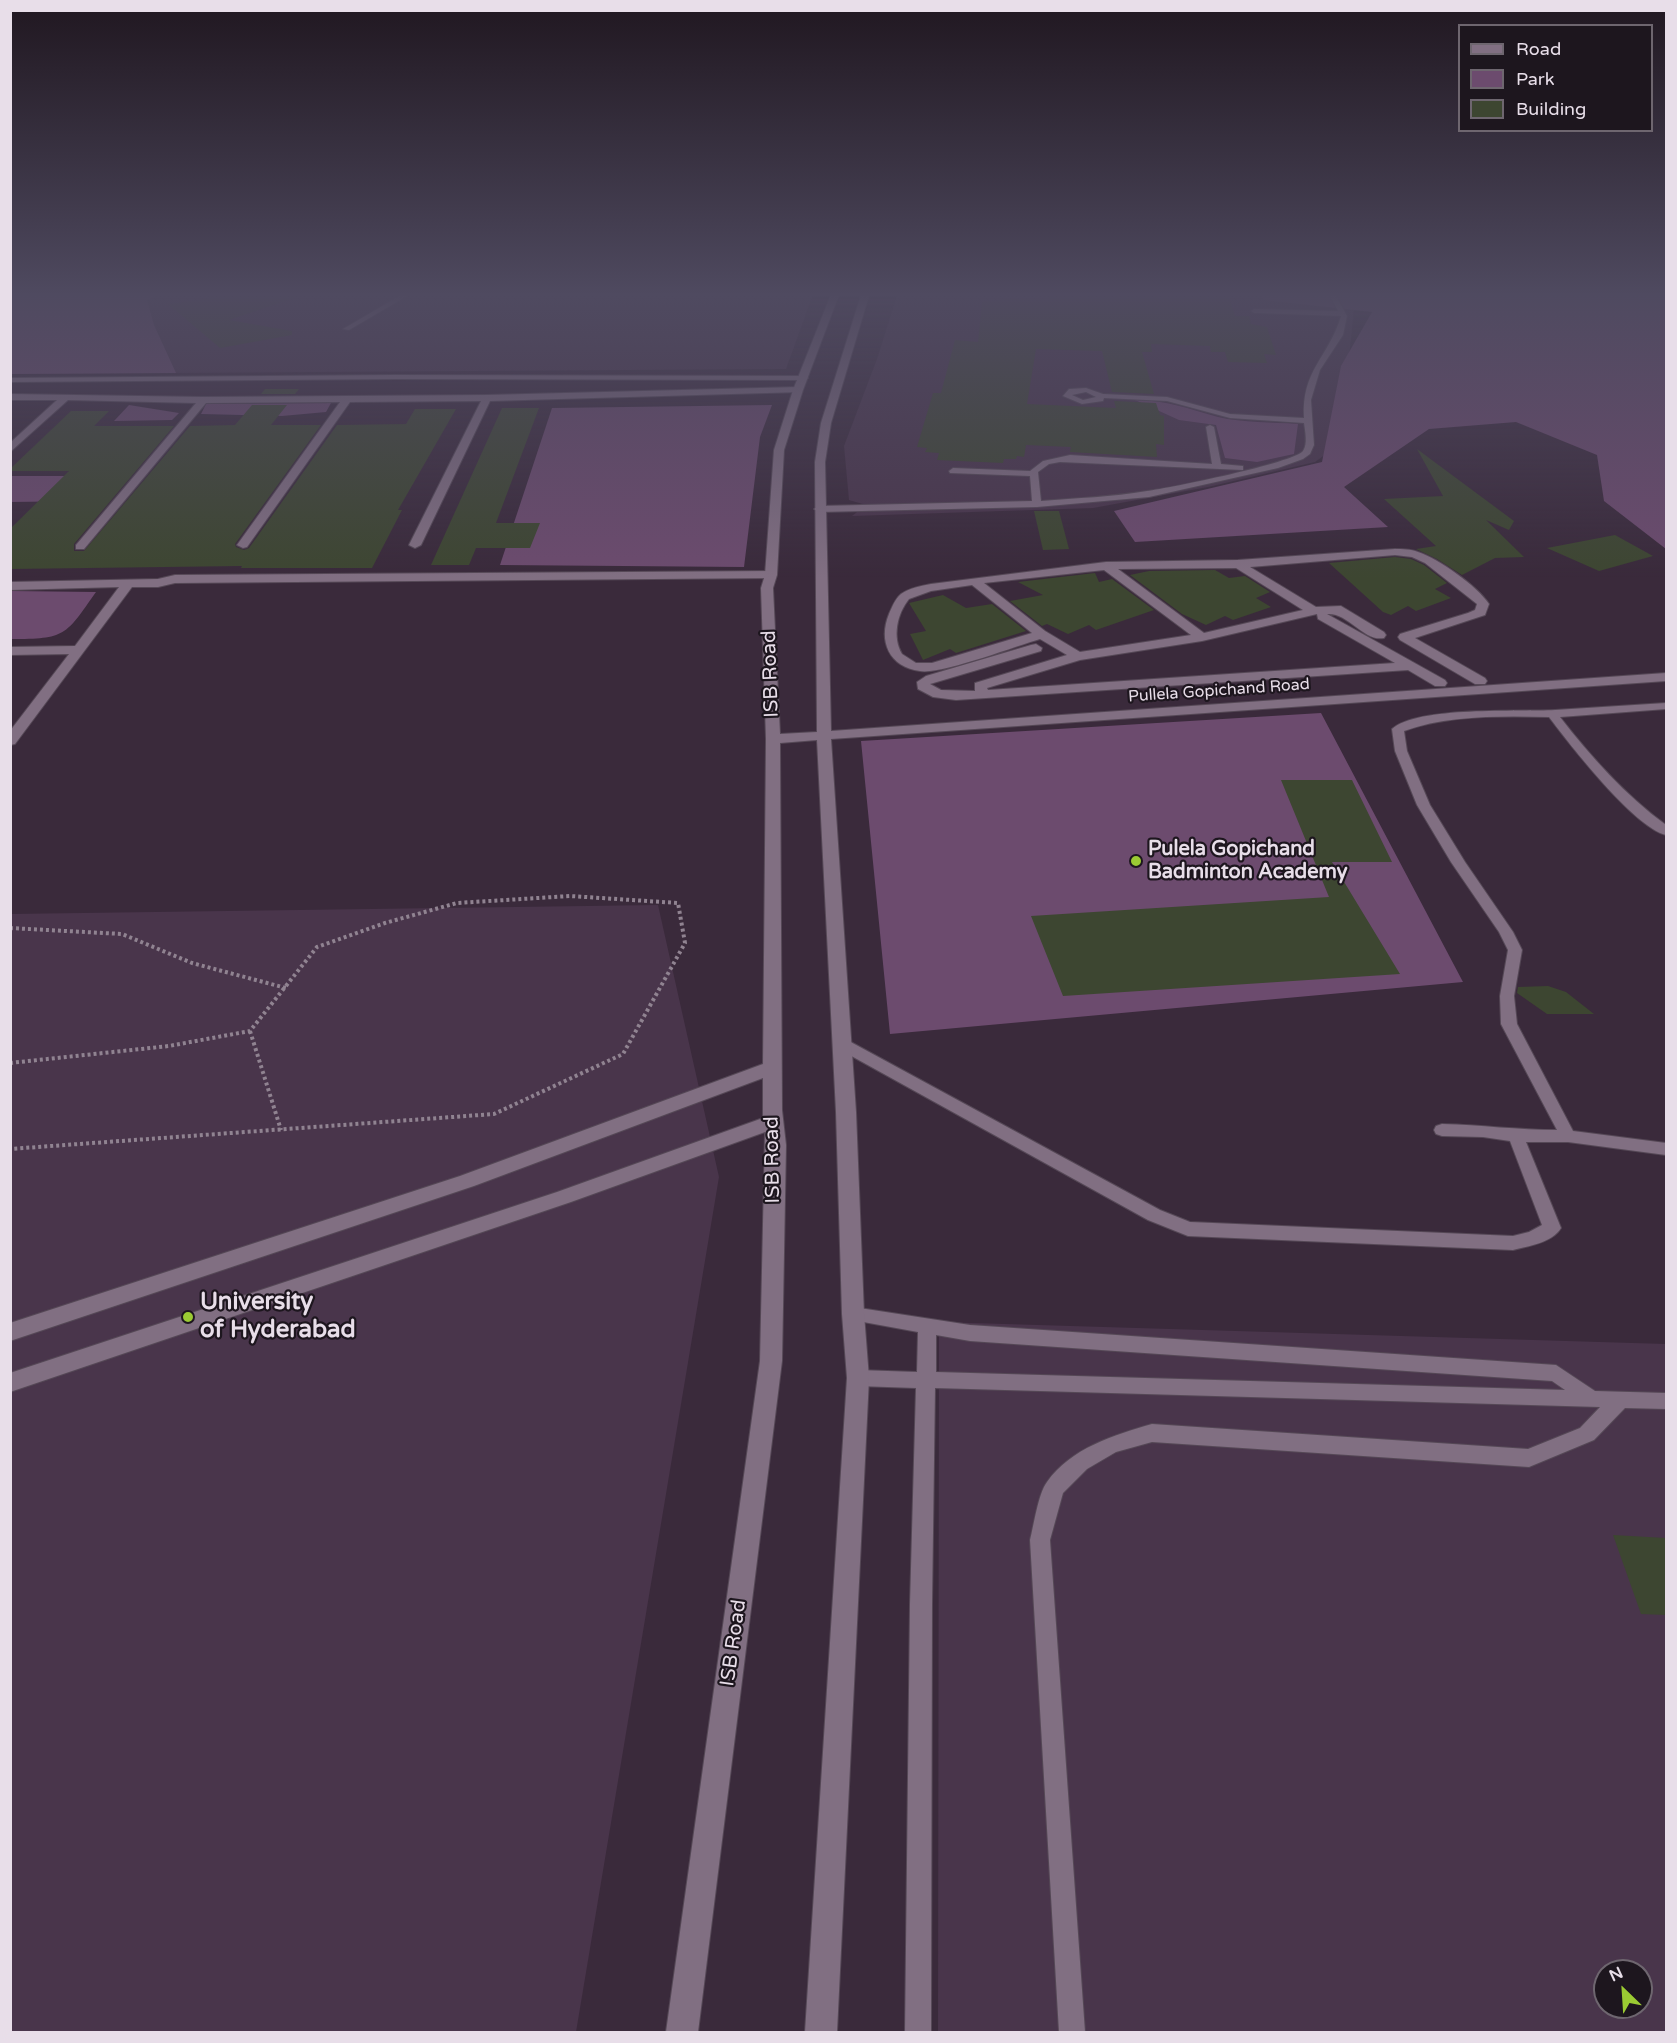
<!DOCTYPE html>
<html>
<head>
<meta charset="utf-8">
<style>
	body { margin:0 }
	#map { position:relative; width:1677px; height:2043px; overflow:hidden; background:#3a2a3b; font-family:"Varela Round",sans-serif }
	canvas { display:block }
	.frame { position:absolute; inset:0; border:12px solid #e8dee9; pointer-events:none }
	.legend { position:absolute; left:1458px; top:24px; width:195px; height:108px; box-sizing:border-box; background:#1d161e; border:2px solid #6e666f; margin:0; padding:8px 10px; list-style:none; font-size:18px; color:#e8dee9 }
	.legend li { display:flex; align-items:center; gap:12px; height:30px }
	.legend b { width:30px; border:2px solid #6e666f }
	.north { position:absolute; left:1593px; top:1959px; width:60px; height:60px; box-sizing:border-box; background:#1d161e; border:2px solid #6e666f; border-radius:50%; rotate:335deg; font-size:16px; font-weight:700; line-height:24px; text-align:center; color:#e8dee9 }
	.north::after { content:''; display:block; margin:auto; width:21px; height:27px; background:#9bcb33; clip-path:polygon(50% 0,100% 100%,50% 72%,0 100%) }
</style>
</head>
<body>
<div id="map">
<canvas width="1677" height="2043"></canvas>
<div class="frame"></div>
<ul class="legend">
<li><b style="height:8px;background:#816f82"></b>Road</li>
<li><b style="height:16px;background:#6c4b6e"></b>Park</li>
<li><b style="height:16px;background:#3d4631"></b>Building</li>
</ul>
<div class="north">N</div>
</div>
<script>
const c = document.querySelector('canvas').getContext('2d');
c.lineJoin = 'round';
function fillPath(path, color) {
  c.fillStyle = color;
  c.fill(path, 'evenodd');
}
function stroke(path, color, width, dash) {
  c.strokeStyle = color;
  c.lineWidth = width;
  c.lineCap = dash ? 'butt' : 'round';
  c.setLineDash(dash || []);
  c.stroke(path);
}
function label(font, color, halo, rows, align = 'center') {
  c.font = font + ' "Varela Round",sans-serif';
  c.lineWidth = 4.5;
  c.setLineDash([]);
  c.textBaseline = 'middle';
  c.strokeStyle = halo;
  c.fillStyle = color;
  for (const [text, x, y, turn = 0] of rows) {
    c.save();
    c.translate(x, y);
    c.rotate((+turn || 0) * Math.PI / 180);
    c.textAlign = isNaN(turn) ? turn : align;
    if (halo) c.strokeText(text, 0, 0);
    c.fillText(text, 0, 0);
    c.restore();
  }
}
fillPath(new Path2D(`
	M10,292H814L786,369L11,374Z
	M898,292H1343L1355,301L1340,444L1315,462L1208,487L1093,508L852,516L866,505L849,500L844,446L877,359Z
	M658,905L719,1177L576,2032H11L10,914Z
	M939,1322L1666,1344V2032H938ZM1605,1971H1641V2007H1605Z`), '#49354b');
fillPath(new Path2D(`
	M11,292H165L147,300L154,325L176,373L11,374Z
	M1257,292H1666V549L1604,501L1597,455L1516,422L1429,429L1344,487L1388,527L1135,542L1114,511L1322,462L1341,366L1372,312L1264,300Z
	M1135,400C1166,400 1189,409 1218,417C1243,423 1272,422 1298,424L1294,454L1257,462L1225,458L1216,425L1179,420Z
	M331,403L326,412L282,416L201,414L206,404Z
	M129,405L179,413L172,420L114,421Z
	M772,405L760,437L744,567L500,565L552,408Z
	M10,476H109L84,501L11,502Z
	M11,591L96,592C65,636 66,639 11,639Z
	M1321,713L1463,982L890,1034L861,741Z`), '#6c4b6e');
fillPath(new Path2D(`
	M211,292H299L300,296L229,320L292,331V335L220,348L168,304L206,299Z
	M1058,292L1228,294L1235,316H1249L1251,324L1267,327L1276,355L1264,354L1267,363L1228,362L1225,352H1211L1210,346L1151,344L1152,352H1142L1154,394L1112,392L1102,351L1036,349L1027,404L1116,408L1114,401L1156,403L1160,415L1164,416V445L1156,444L1157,457L1070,452L1071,447L1026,445L1024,457L1017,456L1016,459H1004L1003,463L937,460L939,453L925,452L927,448L917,447L933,393H941L955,340L978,342L982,302L1007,299L1049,300V296H1058Z
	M265,389H299L295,394H261Z
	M252,405H287L271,425H321L235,544L236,547L244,550L249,548L337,425L406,424L415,409H456L398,510H402L372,568H241L242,566L10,569V529L69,471H10V469L71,411H109L94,426H174L74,544V551H84L190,426L235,425Z
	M502,408H539L496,523H540L530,548H476L469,565H431Z
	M1417,449L1514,521L1509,530L1486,520L1524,557L1495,558L1462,575L1437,559L1416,549L1436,546L1384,499L1443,496Z
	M1034,511H1059L1069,549L1043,550Z
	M1615,535L1653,556L1599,571L1547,548Z
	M1395,557L1411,559L1424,565L1447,583L1435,589L1451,598L1416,611L1408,606L1391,615L1383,612L1329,563Z
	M1215,570L1229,578L1245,576L1270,592L1256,598L1271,607L1233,620L1225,616L1206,625L1182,614L1130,575L1149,571Z
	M1095,573L1099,582L1112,579L1154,610L1096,630L1089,625L1068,634L1047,624L1042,626L1010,601L1043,595L1018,582Z
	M943,595L966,608L992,604L1026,631L956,653L950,649L923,660L910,634L926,631L909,603Z
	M1281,780H1352L1392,862H1332L1400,974L1063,996L1031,916L1329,897Z
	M1548,986L1566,992L1594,1014H1547L1517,993L1518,987Z
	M1613,1535L1666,1538V1615L1641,1614Z`), '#3d4631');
const lane = new Path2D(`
	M406,292H414L349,330L343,329Z
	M1328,292H1334L1347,316L1343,335L1320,370L1311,400L1314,445L1310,454L1303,459L1278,468L1149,497L1037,507L819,512L814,509L819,506L1032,501L1030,476L950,473L949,471L953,468L1030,471L1043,461L1070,455L1212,464L1206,427L1210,425L1214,427L1221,464L1243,466V470L1060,462L1049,464L1038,472L1041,501C1077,498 1112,497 1147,491C1170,488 1293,463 1303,451C1308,444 1305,431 1304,423L1230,418L1167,401L1104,398L1103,401L1082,404L1063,396L1069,389L1086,388L1103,394L1167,397L1230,414L1304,418C1301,370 1329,357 1341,316L1254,313L1251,311L1254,309L1338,311ZM1086,392L1096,397L1083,400L1072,395Z
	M395,375L804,376L808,378L804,380L395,379L10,382V378Z
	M1666,703V709L1560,717C1591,757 1625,795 1666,825V835C1634,827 1570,745 1549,717C1502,716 1448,715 1404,731L1407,751L1430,805L1465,862L1513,932L1522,950L1514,996L1517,1024L1573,1131L1666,1143V1155L1568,1142H1526L1561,1228C1552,1243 1528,1246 1513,1250L1188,1236L1148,1220L837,1048L834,1044L842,1039L847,1040L1160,1210L1190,1222L1513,1236L1529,1232L1542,1225L1510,1141L1483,1137L1442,1136L1436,1134L1434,1130L1436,1126L1442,1124C1481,1125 1518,1130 1557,1130L1501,1024L1500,996L1508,950L1499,932L1451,862L1417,805L1395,751L1392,729C1417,706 1520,712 1555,710C1592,708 1629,705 1666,703Z
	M853,1307L970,1325L1556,1365L1595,1391L1666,1393V1409L1625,1408L1594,1440L1529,1467L1152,1442L1116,1452L1087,1469L1063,1493L1050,1540L1085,2032H1059L1030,1540C1034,1525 1038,1494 1047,1482C1071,1448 1114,1435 1152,1424L1528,1449L1580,1428L1600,1407L935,1388L932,1604L931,2032H905L910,1604L916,1388L858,1386L851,1384L848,1378L851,1372L858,1370L917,1372L918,1332L847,1319L844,1314L847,1309ZM936,1335L970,1341L1552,1381L1565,1390L936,1372Z`);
const street = new Path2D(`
	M798,387L801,388V392L490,401L421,545L415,548L409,545L481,401L350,402L247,547L243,548L237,545L340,402L206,403L84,549H76V545L196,403L68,400L10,452V443L57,400H10V394L203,397L487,395Z
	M1395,549C1402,549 1411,549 1418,552C1439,559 1477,586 1489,604L1485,615L1415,638L1485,678L1487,681L1485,684H1475L1400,640L1398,637L1400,634L1468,613L1475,610L1477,604L1425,563L1412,557L1395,555L1250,567L1316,607L1341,606L1384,632L1386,635L1384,638C1364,642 1348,612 1327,614L1445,680L1447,683L1445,686H1435L1408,670L956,700L933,697L918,689L917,682L926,676L1031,645L1036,644L1042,648L1041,651L930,684L941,690L975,691V683L1067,655L1040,639C1016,646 940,675 920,671C889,667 878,641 889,614C892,607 895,599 901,594C909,588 921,586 931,584L1106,562L1238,560ZM1236,568L1303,610L1204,633L1118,569ZM1104,570L1191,635L1080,652L1045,631L984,583ZM972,585L1032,633L932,663H916L902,654C892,637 897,614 909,599L931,591ZM1317,614L1318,619L1395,663L988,690L987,688L1080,660L1202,641Z
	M771,571L775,572V578L175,583L158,587H132L15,744L10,745V731L69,654L10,655V647L75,646L119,587L10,590V582L158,579L175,575Z`);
const secondary = new Path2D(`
	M832,292H840L803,390L784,450L777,575L773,588L780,734L817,732L815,462L821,423L862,292H870L831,423L825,462L831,731L1666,673V681L831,739L856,1112L864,1314L869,1378L837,2032H805L847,1378L842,1314L836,1112L817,740L780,743L782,1110L786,1145L782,1361L698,2032H666L760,1361L765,1132L571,1202L10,1392V1373L557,1192L763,1118V1078L474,1186L10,1341V1323L460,1176L763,1064L766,739L761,588L765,575L774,450L793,390Z`);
stroke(lane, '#554856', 2);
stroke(street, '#554856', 2);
stroke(secondary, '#554856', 2);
stroke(new Path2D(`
	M10,928L122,934L192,963L286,988
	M250,1031L281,1130
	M10,1063L169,1046L250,1031L317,947L385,923L457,903L570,896L678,903L685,943L623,1054L494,1114L10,1149`), '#908391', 4, [3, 3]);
fillPath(lane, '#816f82');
fillPath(street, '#816f82');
fillPath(secondary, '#816f82');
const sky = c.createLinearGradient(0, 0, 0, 578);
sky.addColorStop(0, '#201720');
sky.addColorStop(0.51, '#4f4a60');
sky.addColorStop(1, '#4f4a6000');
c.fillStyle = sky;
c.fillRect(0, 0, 1677, 578);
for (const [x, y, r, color] of [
	[1136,861,6,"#9bcb33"],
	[188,1317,6,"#9bcb33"]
]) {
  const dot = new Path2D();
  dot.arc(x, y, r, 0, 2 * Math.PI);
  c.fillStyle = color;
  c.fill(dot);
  stroke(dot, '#1d161e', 2);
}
label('16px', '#e8dee9', '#1d161e', [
	["Pullela Gopichand Road",1219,691,-4]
]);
label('20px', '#e8dee9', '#1d161e', [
	["ISB Road",771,674,-92],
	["ISB Road",773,1160,-91],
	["ISB Road",734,1643,-82]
]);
label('bold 20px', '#e8dee9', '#1d161e', [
	["Pulela Gopichand",1148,850],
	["Badminton Academy",1148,873]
], 'left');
label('bold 24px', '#e8dee9', '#1d161e', [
	["University",200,1303],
	["of Hyderabad",200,1331]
], 'left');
</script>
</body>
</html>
